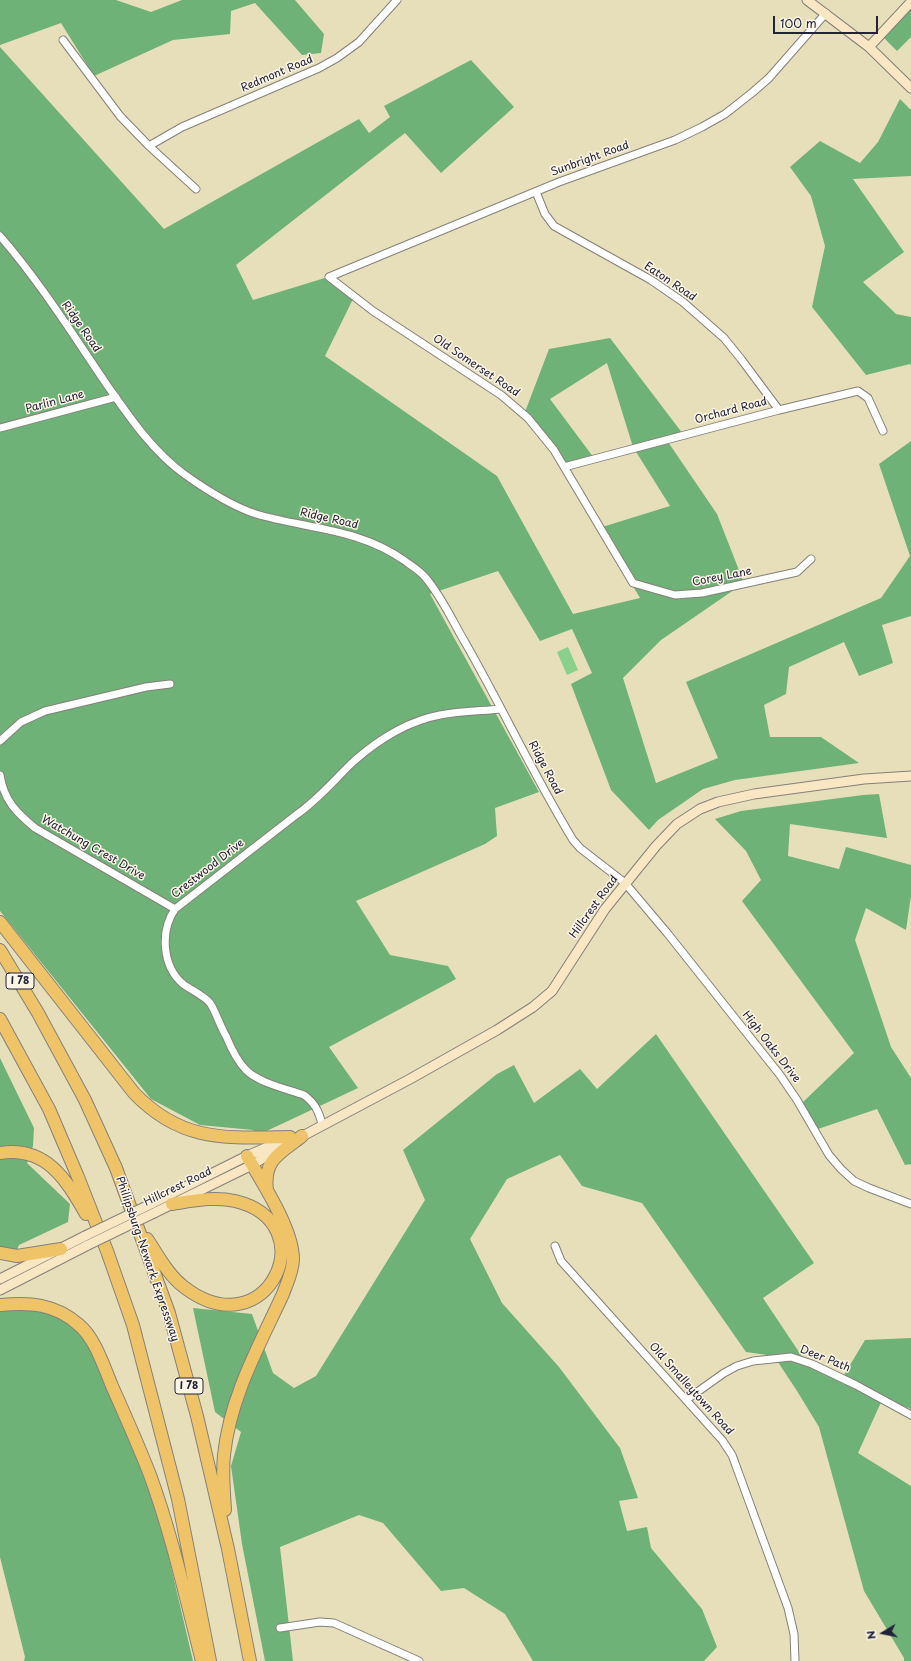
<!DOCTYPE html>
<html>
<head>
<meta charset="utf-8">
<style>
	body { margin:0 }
	#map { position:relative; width:911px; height:1661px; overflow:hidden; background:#e7dfba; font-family:"Playpen Sans",sans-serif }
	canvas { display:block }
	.north { position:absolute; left:863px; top:1613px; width:40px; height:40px; -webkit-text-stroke:3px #fcf5e5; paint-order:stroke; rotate:260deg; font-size:11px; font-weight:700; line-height:16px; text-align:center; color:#22223b }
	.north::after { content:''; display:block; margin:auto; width:14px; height:18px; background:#22223b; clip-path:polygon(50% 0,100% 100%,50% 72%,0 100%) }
	.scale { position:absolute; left:773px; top:16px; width:105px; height:18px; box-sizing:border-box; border:2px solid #22223b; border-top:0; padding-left:5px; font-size:12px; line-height:14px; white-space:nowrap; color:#22223b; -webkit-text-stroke:3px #fcf5e5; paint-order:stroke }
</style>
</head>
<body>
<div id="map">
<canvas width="911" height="1661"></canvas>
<div class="north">N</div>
<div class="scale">100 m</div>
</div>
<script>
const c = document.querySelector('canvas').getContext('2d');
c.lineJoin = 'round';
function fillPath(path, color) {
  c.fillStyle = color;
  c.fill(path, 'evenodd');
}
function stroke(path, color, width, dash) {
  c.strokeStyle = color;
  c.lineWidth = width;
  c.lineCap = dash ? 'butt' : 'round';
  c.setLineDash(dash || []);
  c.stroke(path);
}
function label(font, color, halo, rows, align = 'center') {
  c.font = font + ' "Playpen Sans",sans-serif';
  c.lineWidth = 3;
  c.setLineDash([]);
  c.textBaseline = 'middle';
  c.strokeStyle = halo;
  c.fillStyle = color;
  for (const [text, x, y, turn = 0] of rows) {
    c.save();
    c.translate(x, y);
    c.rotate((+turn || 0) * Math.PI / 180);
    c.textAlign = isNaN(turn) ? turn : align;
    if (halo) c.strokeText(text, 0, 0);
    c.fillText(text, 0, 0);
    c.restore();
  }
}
fillPath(new Path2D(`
	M568,647L578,670L567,675L557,652Z`), '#88d08c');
fillPath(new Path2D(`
	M0,0H116L151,12L182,0H295L324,34L321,53L302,55L255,3L231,11L230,34L173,40L94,76L61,23L0,45Z
	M911,0V37L897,51L879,33Z
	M0,47L164,229L359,119L369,133L390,117L384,106L471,60L514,107L441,173L405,133L236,265L253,300L328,277L354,297L325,356L497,476L573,614L640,598L599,528L670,506L633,447L607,363L550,399L594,458L565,463L525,412L549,349L610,338L683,434L666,439L717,514L744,583L661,640L623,678L656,783L718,758L686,682L881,598L910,556L879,464L911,441V616L882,625L893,663L859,676L844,642L789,667L786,694L764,705L770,737H821L859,763L735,780L703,789L658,820L649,830L611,790L571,684L592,673L572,629L540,641L498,571L430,594L539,792L495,808L497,836L485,844L356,901L390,955L448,966L456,979L329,1047L358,1088L256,1136L253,1130L200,1125L151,1099L0,911Z
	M900,99L911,110V176L853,179L904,252L863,282L896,314L911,317V366L910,364L866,375L812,307L825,246L811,196L790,167L820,141L860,163L878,142Z
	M879,794L887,838L790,824L788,856L839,869L846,847L911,865V896L906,930L866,908L855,940L891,1047L911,1078V1164L905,1165L877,1109L818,1129L802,1103L854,1053L742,901L761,880L746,851L715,819L741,811L863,795Z
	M656,1034L814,1263L763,1298L803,1358L844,1375L865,1340L911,1338V1409L883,1398L858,1453L911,1486V1661H904V1658L864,1591L819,1427L797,1391L774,1356L746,1352L642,1203L582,1186L560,1155L507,1179L470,1239L502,1303L559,1367L620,1448L638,1498L619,1501L627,1531L647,1527L651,1548L702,1609L717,1647L704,1661H533L505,1614L464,1588L441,1591L383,1523L359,1515L280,1547L293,1661H265L242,1544L231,1466L241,1432L215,1412L193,1308L252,1314L273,1373L294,1388L316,1376L425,1200L403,1150L497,1074L514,1065L534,1103L580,1069L597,1089Z
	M0,1058L34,1128L33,1146L27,1163L70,1204L68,1222L19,1245L16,1252L0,1260Z
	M0,1310H54L89,1338L154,1494L193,1661H24L25,1657L0,1557Z`), '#6eb278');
const street = new Path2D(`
	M63,40L120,116L149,146L196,189
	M149,146L182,127L319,68L337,58L359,42L397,0
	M536,192L545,214L554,226L651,280L683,302L724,338L741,359L779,410
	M0,236C40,282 73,335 107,385C129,416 152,451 184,474C205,489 231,506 256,514C307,529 359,528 405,561C412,566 420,571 425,577C442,597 453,622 466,644C503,709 534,776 573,840L580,848L625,883L668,934L780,1075L797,1100L829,1155L841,1169L854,1181L869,1188L911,1204
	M0,428L116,397
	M564,467L779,410L858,391L868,398L883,431
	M811,559L797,572L702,593L675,595L633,583L554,450L528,418L501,395L373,311L329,277L559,182L675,140L702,127L725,114L753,92L769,78L826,13
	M0,741L21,722L45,711L146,687L170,684
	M0,775C4,801 17,813 35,828L175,909
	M322,1124C319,1112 315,1103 304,1095C287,1089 259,1083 246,1070C237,1061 231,1048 226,1036C221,1028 215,1010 210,1003C203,995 191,990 183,984C162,966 160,931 175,909L296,815C318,800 335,779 354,761C378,740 408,721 440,715C460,711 481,711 501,709
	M555,1246L561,1261L722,1440L732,1455L788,1608L794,1634L795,1661
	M686,1400L724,1373L737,1366L753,1361L791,1357L812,1364L856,1385L911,1415
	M280,1628L320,1622L334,1623L419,1661`);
const secondary = new Path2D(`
	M807,0L869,47L911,88
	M869,47L911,2
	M297,1139L410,1079L497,1030L533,1007L552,991L605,909L656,846L677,824L700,809L718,802L754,794L864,779L911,776
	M151,1204L247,1156L286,1139
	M154,1213L252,1165L280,1148
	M0,1279L85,1236
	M0,1290L88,1245`);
const highway = new Path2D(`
	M0,922L134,1093C182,1143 227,1138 290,1137
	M0,950L38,1013L85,1100L116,1168L169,1313L197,1416L228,1549L250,1661
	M0,1019L49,1109L78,1177L107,1251L133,1325L178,1499L210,1661
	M0,1153C46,1146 66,1179 86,1214
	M267,1190C263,1159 281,1153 302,1136
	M147,1239C158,1255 168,1275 184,1287C267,1351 327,1223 235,1201C214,1196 192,1201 172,1204
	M0,1253L17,1256L61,1249
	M0,1305C30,1302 56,1304 79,1325C95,1338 104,1367 112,1386C125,1415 138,1444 150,1475C172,1535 186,1599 202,1661
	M225,1510C224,1492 222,1473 224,1455C230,1397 259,1346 283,1294C287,1283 293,1271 293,1259C293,1229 262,1182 247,1156`);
stroke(street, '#84807a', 9);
stroke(secondary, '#84807a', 11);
stroke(highway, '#84807a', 14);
stroke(street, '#fff', 7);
stroke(secondary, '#f9e7c3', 9);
stroke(highway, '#efc469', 12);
const secondaryBridge = new Path2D(`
	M85,1236L151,1204
	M88,1245L154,1213`);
stroke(secondaryBridge, '#84807a', 11, []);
stroke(secondaryBridge, '#f9e7c3', 9);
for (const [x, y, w] of [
	[20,981,28],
	[189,1386,28]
]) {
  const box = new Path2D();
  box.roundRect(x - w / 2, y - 8, w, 16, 3);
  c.fillStyle = '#fcf5e5';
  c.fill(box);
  stroke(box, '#22223b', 1);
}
label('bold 10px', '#22223b', null, [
	["I 78",20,981],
	["I 78",189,1386]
]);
label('11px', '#22223b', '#fcf5e5', [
	["Redmont Road",277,74,-23],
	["Sunbright Road",590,159,-20],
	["Eaton Road",670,282,34],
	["Ridge Road",81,327,55],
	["Old Somerset Road",476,366,34],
	["Parlin Lane",55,402,-15],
	["Orchard Road",731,411,-15],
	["Ridge Road",329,519,13],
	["Corey Lane",722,577,-11],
	["Ridge Road",545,768,62],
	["Watchung Crest Drive",93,848,30],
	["Crestwood Drive",208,869,-38],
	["Hillcrest Road",594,907,-54],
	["High Oaks Drive",771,1047,52],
	["Hillcrest Road",178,1187,-26],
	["Phillipsburg-Newark Expressway",147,1259,71],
	["Deer Path",825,1359,22],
	["Old Smalleytown Road",691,1389,48]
]);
</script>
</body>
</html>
